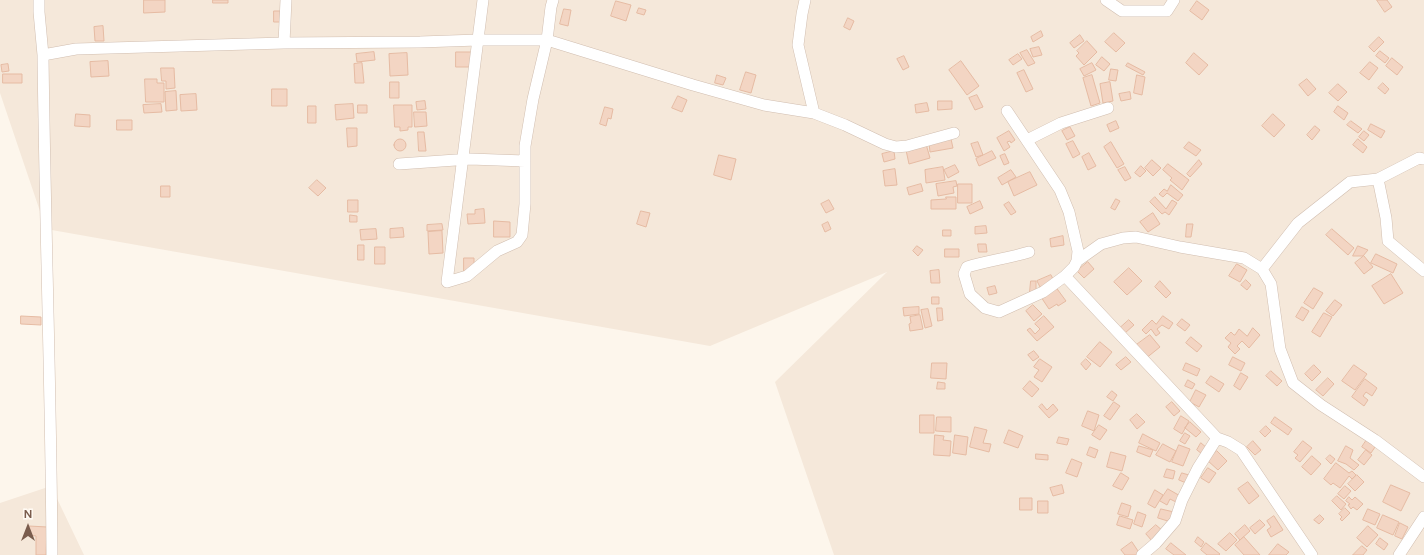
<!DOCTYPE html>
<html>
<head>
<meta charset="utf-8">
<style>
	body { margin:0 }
	#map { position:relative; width:1424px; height:555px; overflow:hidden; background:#fdf6ec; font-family:Figtree,sans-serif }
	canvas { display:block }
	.north { position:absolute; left:8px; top:507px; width:40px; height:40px; -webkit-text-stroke:3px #fffaf3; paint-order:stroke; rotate:0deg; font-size:11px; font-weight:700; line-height:16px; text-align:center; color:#7a5c4d }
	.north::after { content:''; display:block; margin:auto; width:14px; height:18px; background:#7a5c4d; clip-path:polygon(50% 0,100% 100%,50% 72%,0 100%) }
</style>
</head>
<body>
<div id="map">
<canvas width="1424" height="555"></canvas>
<div class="north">N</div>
</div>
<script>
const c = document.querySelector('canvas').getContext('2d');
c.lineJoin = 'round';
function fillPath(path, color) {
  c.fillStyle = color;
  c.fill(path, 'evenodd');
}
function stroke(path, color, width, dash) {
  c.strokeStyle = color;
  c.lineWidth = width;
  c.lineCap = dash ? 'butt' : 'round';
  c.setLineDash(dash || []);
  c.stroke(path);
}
fillPath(new Path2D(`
	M0,0H1424V555H834L775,382L887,272L710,346L46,229L0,93Z
	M51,486L84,555H0V503Z`), '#f5e8da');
const building = new Path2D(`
	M144,0H165V12L144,13Z
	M213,0H228V3H213Z
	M1377,0H1387L1392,7L1385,12Z
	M616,1L631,5L626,21L611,16Z
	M1197,1L1209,10L1202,20L1190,11Z
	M639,8L646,10L644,15L637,13Z
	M564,9L571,10L568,26L560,24Z
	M274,11H280V22H274Z
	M848,18L854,21L850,30L844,27Z
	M103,26L104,41H95L94,27Z
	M1041,31L1043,36L1033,42L1031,37Z
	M1114,33L1125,43L1116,52L1105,42Z
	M1080,35L1084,41L1074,48L1070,43Z
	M1379,37L1384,42L1374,52L1369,47Z
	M1087,41L1097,52L1084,65L1076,56L1079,53L1077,51Z
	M1039,47L1042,55L1033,57L1030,49Z
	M1027,50L1035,63L1028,66L1020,53Z
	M1380,51L1389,58L1385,63L1376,56Z
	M374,52L375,60L357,62L356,54Z
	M456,52H472V67H456Z
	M407,53L408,75L390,76L389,54Z
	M1194,53L1208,65L1199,75L1186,63Z
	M1018,54L1022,59L1013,65L1009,60Z
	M904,56L909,67L903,70L897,59Z
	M1102,57L1110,64L1104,71L1096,65Z
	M1392,58L1403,67L1397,75L1386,66Z
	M108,61L109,76L91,77L90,62Z
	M961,61L979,86L967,95L949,70Z
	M1370,62L1378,68L1369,80L1360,73Z
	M362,63L364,83H355L354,64Z
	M1092,63L1096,70L1084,76L1080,69Z
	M1128,63L1145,72L1143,75L1126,66Z
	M8,64L9,71L2,72L1,65Z
	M161,68H174L175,88L166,89V81H162Z
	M1111,69L1118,70L1116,81L1109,80Z
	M1024,70L1033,89L1026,92L1017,73Z
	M746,72L756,75L751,93L740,90Z
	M3,74H22V83H3Z
	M717,75L726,78L723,85L715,83Z
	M1092,75L1100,103L1091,106L1083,78Z
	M1137,75L1145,77L1142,95L1134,93Z
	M145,79H157V83H164V102H146Z
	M1307,79L1316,89L1308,96L1299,85Z
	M390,82H399V98H390Z
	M1110,82L1113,101L1103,103L1100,84Z
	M1383,83L1389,89L1385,94L1378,88Z
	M1338,84L1347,92L1338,101L1329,93Z
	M272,89H287V106H272Z
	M176,91L177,110L166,111L165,92Z
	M1130,92L1131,99L1121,101L1119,94Z
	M196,94L197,110L181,111L180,95Z
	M977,95L983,107L975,110L969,98Z
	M678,96L687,100L682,112L672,108Z
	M425,101L426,109L417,110L416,102Z
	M938,101H952V109L938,110Z
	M927,103L929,111L916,113L915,105Z
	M161,104L162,112L144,113L143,105Z
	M353,104L354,118L336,120L335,105Z
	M358,105H367V113H358Z
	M394,105H412V127H408V130L400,131V127H395Z
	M308,106H316V123H308Z
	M1338,106L1348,113L1344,120L1334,112Z
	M605,107L613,109L611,119L608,118L606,126L600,124Z
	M414,112H426L427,126L415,127Z
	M76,114L90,115V127L75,126Z
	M1273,114L1285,125L1274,137L1262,126Z
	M117,120H132V130H117Z
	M1116,121L1119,128L1110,132L1107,125Z
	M1351,121L1362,129L1358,133L1347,125Z
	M1371,124L1385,131L1381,138L1368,130Z
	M1315,126L1320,130L1312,140L1307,135Z
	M1070,127L1075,136L1067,140L1062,131Z
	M347,128H357V146L348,147Z
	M1009,131L1015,140L1011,143L1010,141L1007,142L1010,147L1004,151L997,138Z
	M1364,131L1369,135L1364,141L1359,137Z
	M418,132H424L426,151H419Z
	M951,139L953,148L930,152L929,143Z
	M1358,139L1367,147L1363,153L1353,145Z
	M394 145a6 6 0 1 1 12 0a6 6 0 1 1-12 0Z
	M1073,141L1080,154L1073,158L1066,144Z
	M978,142L983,155L976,157L971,144Z
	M1111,142L1124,164L1117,168L1104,147Z
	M1189,142L1201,150L1196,156L1184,148Z
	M926,144L930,158L909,164L906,150Z
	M894,151L895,159L884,162L882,154Z
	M992,151L996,158L979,166L976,159Z
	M1089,153L1096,166L1088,170L1082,157Z
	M1005,154L1009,163L1004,165L1000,156Z
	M719,155L736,159L731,180L714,175Z
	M1152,160L1161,168L1153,176L1145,168Z
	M1199,160L1202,164L1190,177L1187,174Z
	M1168,164L1189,180L1182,190L1170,180L1172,178L1163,170Z
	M955,165L959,172L948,178L944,170Z
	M1141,166L1146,171L1140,177L1135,173Z
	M943,167L945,180L926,183L925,170Z
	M1125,167L1131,178L1125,181L1118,170Z
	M895,169L897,185L885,186L883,171Z
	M1011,170L1016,177L1002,185L998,178Z
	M1030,172L1037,185L1014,196L1008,182Z
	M317,180L326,188L318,196L309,188Z
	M956,181L957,186L953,187L954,193L938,196L936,184Z
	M921,184L923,191L909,195L907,188Z
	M958,184H972V203H958Z
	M1171,185L1183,195L1178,201L1167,193L1163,197L1159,194L1164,189L1167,191Z
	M161,186H170V197H161Z
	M946,197H956V209H931V200L946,199Z
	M1155,197L1166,209L1172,200L1177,203L1169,215L1165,212L1162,214L1150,202Z
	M1116,199L1120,201L1115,210L1111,208Z
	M348,200H358V212H348Z
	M829,200L834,209L826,213L821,204Z
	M980,201L983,208L970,214L967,207Z
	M1009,202L1016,212L1011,215L1004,205Z
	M484,209L485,223L468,224L467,214H475V210Z
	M641,211L650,213L646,227L637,224Z
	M1153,213L1160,224L1148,232L1140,222Z
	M350,215L357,216V222H350Z
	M494,221L510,222V237H494Z
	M828,222L831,229L825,232L822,225Z
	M442,224L443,230L427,231V225Z
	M1187,224H1193L1191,237H1186Z
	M986,226L987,233L975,234V227Z
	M403,228L404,237L390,238V229Z
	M376,229L377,239L361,240L360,230Z
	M1332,229L1354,248L1348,255L1326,235Z
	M943,230H951V236H943Z
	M442,231L443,253L429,254L428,232Z
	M1063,236L1064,245L1051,247L1050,239Z
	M978,244H986L987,252H979Z
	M358,245H364V260H358Z
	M917,246L923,250L918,256L913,251Z
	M1358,246L1368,250L1363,256H1353Z
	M375,247H385V264H375Z
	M945,249H959V257H945Z
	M1376,254L1397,264L1393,273L1371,263Z
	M1364,256L1373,267L1364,274L1355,263Z
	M464,258H474V274H464Z
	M1088,262L1094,269L1084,278L1077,271Z
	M1237,264L1247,270L1240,282L1229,276Z
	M1129,268L1142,281L1127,295L1114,282Z
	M939,270L940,283H931L930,271Z
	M1391,274L1403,293L1384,304L1372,286Z
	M1051,275L1054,281L1040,287L1037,281Z
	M1246,280L1251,285L1247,290L1241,285Z
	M1031,281H1036V292H1030Z
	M1160,281L1171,293L1166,298L1155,287Z
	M995,286L997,293L989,295L987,288Z
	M1055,286L1066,301L1058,306L1057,304L1049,309L1041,297Z
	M1314,288L1323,293L1313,309L1304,303Z
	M932,297H939V304H932Z
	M1335,300L1342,305L1333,316L1326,311Z
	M1033,305L1042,314L1034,321L1026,311Z
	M919,307V314L904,316L903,308Z
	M1302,307L1309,311L1303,321L1296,317Z
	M937,308H942L943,320L938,321Z
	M928,309L932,326L925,328L921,310Z
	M1324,313L1332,317L1320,337L1312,332Z
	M920,315L923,329L910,331L909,324L911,323L910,317Z
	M21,316L41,317V325L21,324Z
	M1044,316L1054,327L1037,341L1027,330L1030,328L1035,334L1040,329L1035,324Z
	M1163,316L1173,323L1169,329L1162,325L1157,329L1160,333L1156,336L1151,329L1146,334L1142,330L1152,320L1156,324Z
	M1182,319L1190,325L1185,331L1177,325Z
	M1129,320L1134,325L1125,333L1120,328Z
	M1253,328L1260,335L1249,348L1242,341L1237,346L1240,349L1235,354L1228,347L1231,343L1225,338L1231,332L1234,335H1235L1239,329L1247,336Z
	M1150,335L1160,347L1145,359L1135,346Z
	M1191,337L1202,346L1197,352L1186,343Z
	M1100,342L1112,352L1100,367L1087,357Z
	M1034,351L1039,357L1033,361L1028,355Z
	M1126,357L1131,362L1121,370L1116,365Z
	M1233,357L1245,363L1241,371L1229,365Z
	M1040,359L1052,367L1042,382L1034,377L1039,370L1034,367Z
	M1086,359L1091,364L1086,370L1081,364Z
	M932,363H947L946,379L931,378Z
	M1186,363L1200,369L1197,376L1183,370Z
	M1314,365L1321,372L1312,381L1305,374Z
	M1354,365L1367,374L1355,390L1342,381Z
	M1271,371L1282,381L1277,386L1266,376Z
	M1241,373L1248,377L1240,390L1234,386Z
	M1211,376L1224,384L1219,392L1206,383Z
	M1328,378L1334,384L1323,396L1316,390Z
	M1365,379L1377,388L1372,396L1366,392L1363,396L1368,400L1364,406L1352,397Z
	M1188,380L1195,384L1192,389L1185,386Z
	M1030,381L1039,389L1032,397L1023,389Z
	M938,382L945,383V389H937Z
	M1196,390L1206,395L1199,407L1190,402Z
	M1112,391L1117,395L1113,401L1107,397Z
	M1114,402L1120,406L1110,420L1104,416Z
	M1172,402L1180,411L1174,416L1166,407Z
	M1042,404L1047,410L1053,404L1058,410L1049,418L1039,407Z
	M1088,411L1099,415L1094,431L1082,426Z
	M1137,414L1145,422L1137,429L1130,420Z
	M920,415H934V433H920Z
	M1181,416L1189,421L1182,434L1174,429Z
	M937,417H951V432L936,431Z
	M1275,417L1292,429L1288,435L1271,423Z
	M1190,422L1201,432L1196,437L1185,428Z
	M1099,425L1107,430L1100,440L1092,435Z
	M1266,426L1271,431L1265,437L1260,432Z
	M975,427L987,430L983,443L991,444L989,452L970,447Z
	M1009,430L1023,436L1018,448L1004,443Z
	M1185,433L1190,436L1185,444L1180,441Z
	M1143,434L1160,443L1156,451L1139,443Z
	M935,435L944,436L943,440L951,441L950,456L934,455Z
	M955,435L968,437L966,455L953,453Z
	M1059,437L1069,439L1067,445L1057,443Z
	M1368,438L1377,444L1371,453L1362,447Z
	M1253,441L1261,450L1255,455L1247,447Z
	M1303,441L1312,448L1300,462L1295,458L1298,455L1294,452Z
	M1201,443L1207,448L1202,454L1197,450Z
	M1163,444L1176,451L1170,462L1156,455Z
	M1179,445L1190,449L1183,466L1172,462Z
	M1139,446L1153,450L1150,457L1137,452Z
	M1346,446L1353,450L1350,458L1359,465L1354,470L1346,464L1338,461Z
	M1090,447L1098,450L1095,458L1087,455Z
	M1366,450L1372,455L1364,465L1358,460Z
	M1217,451L1227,461L1218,470L1207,460Z
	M1111,452L1126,456L1122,471L1107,467Z
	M1036,454L1048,455V460L1036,459Z
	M1330,455L1335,459L1331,464L1326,459Z
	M1312,456L1321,464L1311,475L1302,467Z
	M1072,459L1082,463L1077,477L1066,473Z
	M1336,463L1349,473L1352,471L1356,475L1352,479L1349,476L1340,488L1333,483L1331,485L1324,479Z
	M1208,468L1216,473L1209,483L1201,478Z
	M1167,469L1175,471L1173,479L1164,477Z
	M1121,473L1129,478L1122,490L1113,486Z
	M1182,473L1189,475L1186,483L1179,480Z
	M1357,475L1364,482L1355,491L1348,484Z
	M1248,482L1259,496L1249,504L1238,489Z
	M1062,485L1064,493L1053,496L1050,488Z
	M1391,485L1410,493L1401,511L1383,502Z
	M1345,486L1351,491L1344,499L1338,494Z
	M1168,489L1182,497L1178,503L1170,499L1167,505L1160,501Z
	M1155,490L1163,495L1155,508L1148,504Z
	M1337,496L1346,504L1341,510L1332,501Z
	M1349,497L1352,500L1355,497L1363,504L1357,510L1353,507L1351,509L1348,505L1350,504L1346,501Z
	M1020,498H1032V510H1020Z
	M1038,501H1048V513H1038Z
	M1122,503L1131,506L1128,517L1118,514Z
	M1345,508L1350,513L1342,521L1340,519L1342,517L1339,514Z
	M1161,509L1174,512L1171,522L1158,518Z
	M1368,509L1380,514L1375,525L1363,520Z
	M1138,512L1146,515L1142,527L1134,524Z
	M1320,515L1324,519L1319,524L1314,520Z
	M1383,515L1399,522L1393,535L1377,528Z
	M1120,516L1133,520L1130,529L1117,525Z
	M1274,516L1283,530L1271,537L1267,530L1271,527L1267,521Z
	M1260,520L1265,525L1255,534L1250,528Z
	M1400,523L1408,527L1402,539L1395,536Z
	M1156,525L1163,531L1152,541L1146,534Z
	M1245,525L1250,531L1240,540L1235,534Z
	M29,526L47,527L46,555H36V536L29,535Z
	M1368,526L1378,535L1367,547L1357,538Z
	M1230,533L1237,540L1226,551L1218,544Z
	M1198,537L1204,542L1201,547L1195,542Z
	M1244,537L1260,555H1244L1235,545Z
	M1380,538L1388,544L1384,550L1376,544Z
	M1132,542L1140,554L1138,555H1125L1121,550Z
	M1171,543L1186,555H1174L1166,549Z
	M1206,543L1220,554L1219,555H1207L1201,550Z
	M1278,544L1289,552L1286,555H1269Z
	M1362,546L1367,550L1363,555H1353Z`);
fillPath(building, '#f3d5c3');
stroke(building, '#e6bba3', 1);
const street = new Path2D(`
	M39,0V12L43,55L76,49L284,43L420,42L478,40H547L693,85L764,105L814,113L845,125L885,144L896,147L907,146L954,133
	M483,0L447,282L467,276L497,251L517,242L522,235L525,204V146L533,99L547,40L551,7L553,0
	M805,0L802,14L798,45L814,113
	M1106,0L1122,11H1167L1174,0
	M284,43L286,0
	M43,55C45,222 51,388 52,555
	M1007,111L1060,190L1069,212L1078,251L1077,261L1074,267L1065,276L1043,292L999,312L985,308L970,294L964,274L967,267C988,261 1009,258 1029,252
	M1027,140L1061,123L1108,108
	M399,164L470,159L525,161
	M1378,179L1386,218L1388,241L1424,271
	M1077,261L1101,244L1123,238L1136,237L1180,247L1244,258L1262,269L1271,284L1280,349L1293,383L1321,405L1375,440L1424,477
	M1262,269L1298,223L1350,182L1378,179L1419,158L1424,159
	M1065,276L1217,438L1228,442L1241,450L1312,555
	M1142,555L1156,543L1175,521L1182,500L1198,468L1217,438
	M1399,555L1424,517`);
stroke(street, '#d1beb0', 12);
stroke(street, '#fff', 11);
</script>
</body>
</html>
